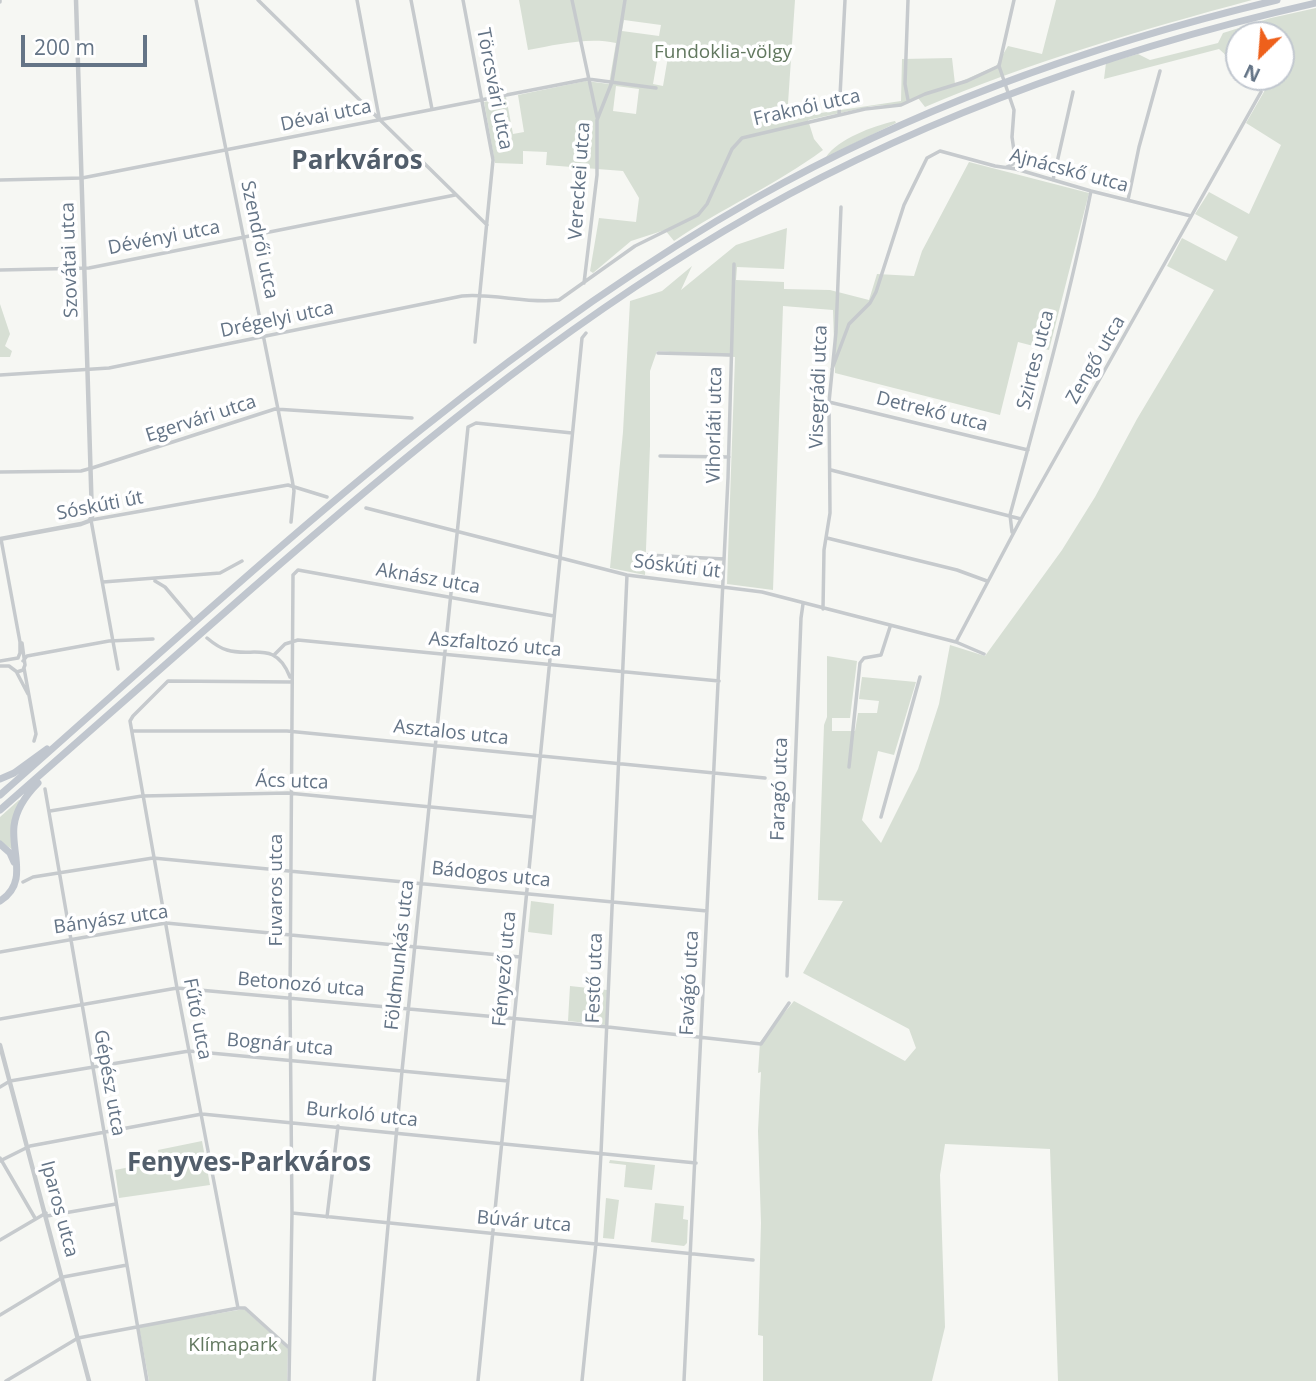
<!DOCTYPE html>
<html>
<head>
<meta charset="utf-8">
<style>
	body { margin:0 }
	#map { position:relative; width:1316px; height:1381px; overflow:hidden; background:#f6f7f3; font-family:"Open Sans",sans-serif }
	canvas { display:block }
	.north { position:absolute; left:1225px; top:21px; width:70px; height:70px; box-sizing:border-box; background:#fff; border:2px solid #c1c7cf; border-radius:50%; rotate:205deg; font-size:19px; font-weight:700; line-height:28px; text-align:center; color:#647486 }
	.north::after { content:''; display:block; margin:auto; width:24px; height:32px; background:#ee601b; clip-path:polygon(50% 0,100% 100%,50% 72%,0 100%) }
	.scale { position:absolute; left:21px; top:35px; width:126px; height:32px; box-sizing:border-box; border:4px solid #647486; border-top:0; padding-left:9px; font-size:21px; line-height:24px; white-space:nowrap; color:#647486; -webkit-text-stroke:5px #fff; paint-order:stroke }
</style>
</head>
<body>
<div id="map">
<canvas width="1316" height="1381"></canvas>
<div class="north">N</div>
<div class="scale">200 m</div>
</div>
<script>
const c = document.querySelector('canvas').getContext('2d');
c.lineJoin = 'round';
function fillPath(path, color) {
  c.fillStyle = color;
  c.fill(path, 'evenodd');
}
function stroke(path, color, width, dash) {
  c.strokeStyle = color;
  c.lineWidth = width;
  c.lineCap = dash ? 'butt' : 'round';
  c.setLineDash(dash || []);
  c.stroke(path);
}
function label(font, color, halo, rows, align = 'center') {
  c.font = font + ' "Open Sans",sans-serif';
  c.lineWidth = 7;
  c.setLineDash([]);
  c.textBaseline = 'middle';
  c.strokeStyle = halo;
  c.fillStyle = color;
  for (const [text, x, y, turn = 0] of rows) {
    c.save();
    c.translate(x, y);
    c.rotate((+turn || 0) * Math.PI / 180);
    c.textAlign = isNaN(turn) ? turn : align;
    if (halo) c.strokeText(text, 0, 0);
    c.fillText(text, 0, 0);
    c.restore();
  }
}
fillPath(new Path2D(`
	M519,0H795L787,118L901,101L902,59L952,58L955,84L996,66L1008,46L1042,54L1056,0H1252C1141,30 1030,62 925,107L918,98L904,104L872,106L808,120L814,139L823,150C776,185 722,208 674,241L665,230L631,241L593,273L590,271L599,218L636,222L639,198L623,171L546,165L547,152L523,151V164L495,163L484,102L506,97L513,134L524,132L518,95L586,81L609,84L616,43C587,37 557,45 528,50ZM624,20L661,25L659,36L622,31ZM659,49L669,51L663,86L653,84ZM616,86L639,89L636,114L613,111Z
	M1316,8V1381H1058L1050,1149L945,1144L940,1175L945,1327L932,1381H763V1336L758,1335L761,1223L758,1131L761,1072L758,1073L760,1042L794,1001L905,1061L916,1048L909,1029L803,973L843,901L818,900L824,725L827,717V656L857,661L850,718H832V731H855L858,713H877L879,701L859,699L862,677L916,682L894,755L878,751L862,820L881,843L918,769L939,704L950,645L985,656L1062,550L1095,497L1137,419L1214,290L1167,266L1182,238L1226,261L1238,237L1195,214L1209,192L1249,214L1281,145L1246,123L1265,90L1251,77H1281V35H1239V67L1219,49L1104,79L1106,63L1138,54L1150,60L1218,43L1223,33L1271,18Z
	M895,121L896,123L826,157C838,139 873,126 895,121Z
	M969,162L1089,193L1049,350L1018,342L1000,415L835,373L833,310L783,306L773,590L727,584L735,357L657,351L650,371V446L645,575L610,568L623,432L630,301L662,291L692,266L681,290L736,245L787,228L784,269L737,267L736,280L784,282V289L830,290L869,300L877,274L914,276L922,251Z
	M0,304L10,334L5,346L12,351L10,357H0Z
	M19,800H20L13,850L0,841V817Z
	M531,901L554,904L552,935L528,932Z
	M570,986L607,990L606,1025L568,1021Z
	M202,1141L210,1185L119,1198L115,1170L140,1165L152,1158L159,1159L158,1150Z
	M610,1160L655,1165L652,1190L624,1187L626,1165L609,1163Z
	M606,1198L619,1200L614,1239L603,1238Z
	M655,1203L684,1206L683,1219L688,1220L687,1243L684,1246L651,1242Z
	M244,1309L288,1349L287,1381H149L139,1327Z`), '#d7dfd4');
stroke(new Path2D(`
	M196,0L292,479L294,491L291,522
	M258,0L487,225
	M357,0L379,117
	M411,0L432,109
	M463,0L493,160L475,342
	M572,0L597,117
	M908,0L905,84L908,100
	M0,2V0
	M839,115L845,0
	M1007,167L1013,164L1015,158L1012,137L1014,110L999,66L1014,0
	M0,180L82,178L588,79L656,88
	M1053,180L1073,92
	M1128,200L1139,147L1160,71
	M0,270L89,268L455,195
	M584,283L597,175V120L612,82L625,0
	M658,353L731,355
	M832,369L849,324L870,303L876,292L904,205L927,158L940,151L995,166L1016,169L1091,191L1191,216
	M0,375L109,368L462,296C494,293 527,304 559,300L635,246L698,215L707,204L732,149L742,138L865,109L901,105L925,94L967,81L999,66
	M829,402L1028,450
	M660,456L729,457
	M831,470L1021,519
	M0,472L81,471L92,468L275,409L412,418
	M366,508L627,575L762,592L956,642L984,654
	M1012,532L1010,515C1039,408 1069,300 1091,191
	M827,538L957,570L987,581
	M1,539L20,642V653L18,658
	M647,555L724,559
	M155,581L165,587L192,619
	M103,582L220,573L242,561
	M823,609L824,550L830,513L829,402L836,332L841,207
	M207,638C213,643 219,648 227,650C252,658 275,639 290,677
	M956,642L1021,519L1261,92
	M274,655L285,644L298,640L719,681
	M0,661L18,658
	M23,661L27,656L109,641L153,639
	M0,666H9L17,672L23,670L25,665L22,643
	M24,668L36,734L34,741
	M118,669L91,520L288,485L327,497
	M17,673L28,694
	M132,731H287L765,778
	M849,767L860,663L864,658L881,655L890,627
	M45,789L147,1381
	M50,811L142,796L288,793L533,817
	M881,817L920,677
	M23,882L33,877L153,858L707,911
	M0,952L166,923L520,957
	M787,976L801,618L803,604
	M0,1019L177,988L608,1027L761,1044L789,1003
	M0,1087L10,1081L189,1051L508,1081
	M0,1158L35,1218
	M0,1161L30,1146L202,1114L696,1163
	M292,1213L753,1260
	M47,1216L116,1204
	M327,1217L338,1126
	M0,1240L46,1213
	M0,1315L63,1277L127,1265
	M288,1347L245,1308H238L177,988L130,721L133,716L168,681L292,682
	M6,1381L78,1338L238,1308
	M289,1381L292,1213L290,998L293,575L298,570L554,616
	M374,1381L402,1071L468,427L476,423L572,433
	M478,1381L582,338L586,333
	M582,1381L596,1243L601,1153L627,575
	M684,1381L728,478L734,264`), '#c6cacd', 3.5);
stroke(new Path2D(`
	M0,539L81,524L89,521L92,517L76,0
	M0,1045L89,1381`), '#c6cacd', 4.5);
stroke(new Path2D(`
	M0,779L14,773L47,749
	M0,795C240,584 476,357 756,198C918,106 1097,43 1277,0
	M0,810C83,737 165,665 248,592C398,461 552,333 724,231C908,122 1108,50 1316,3
	M0,844L10,853L14,862
	M0,901C29,883 11,853 14,826C16,809 26,795 38,783`), '#c0c6ce', 7);
label('19px', '#62785f', '#fff', [
	["Fundoklia-völgy",723,53],
	["Klímapark",233,1346]
]);
label('19px', '#647486', '#fff', [
	["Törcsvári utca",494,89,79],
	["Fraknói utca",807,108,-13],
	["Dévai utca",326,116,-12],
	["Ajnácskő utca",1069,171,15],
	["Vereckei utca",580,181,-86],
	["Dévényi utca",164,238,-11],
	["Szendrői utca",259,240,78],
	["Szovátai utca",70,260,-92],
	["Drégelyi utca",277,320,-12],
	["Szirtes utca",1036,360,-76],
	["Zengő utca",1096,360,-60],
	["Visegrádi utca",819,387,-88],
	["Detrekő utca",932,412,14],
	["Egervári utca",201,419,-18],
	["Vihorláti utca",715,425,-89],
	["Sóskúti út",100,506,-11],
	["Sóskúti út",677,567,7],
	["Aknász utca",428,579,10],
	["Aszfaltozó utca",495,645,5],
	["Asztalos utca",451,733,6],
	["Ács utca",292,782,2],
	["Faragó utca",780,789,-88],
	["Bádogos utca",491,875,6],
	["Fuvaros utca",277,890,-90],
	["Bányász utca",111,920,-8],
	["Földmunkás utca",400,955,-84],
	["Fényező utca",505,969,-85],
	["Festő utca",595,978,-88],
	["Favágó utca",690,983,-87],
	["Betonozó utca",301,985,5],
	["Fűtő utca",197,1019,79],
	["Bognár utca",280,1045,5],
	["Gépész utca",109,1083,80],
	["Burkoló utca",362,1115,6],
	["Iparos utca",59,1209,75],
	["Búvár utca",524,1222,5]
]);
label('bold 26px', '#525e6b', '#fff', [
	["Parkváros",357,162],
	["Fenyves-Parkváros",249,1164]
]);
</script>
</body>
</html>
